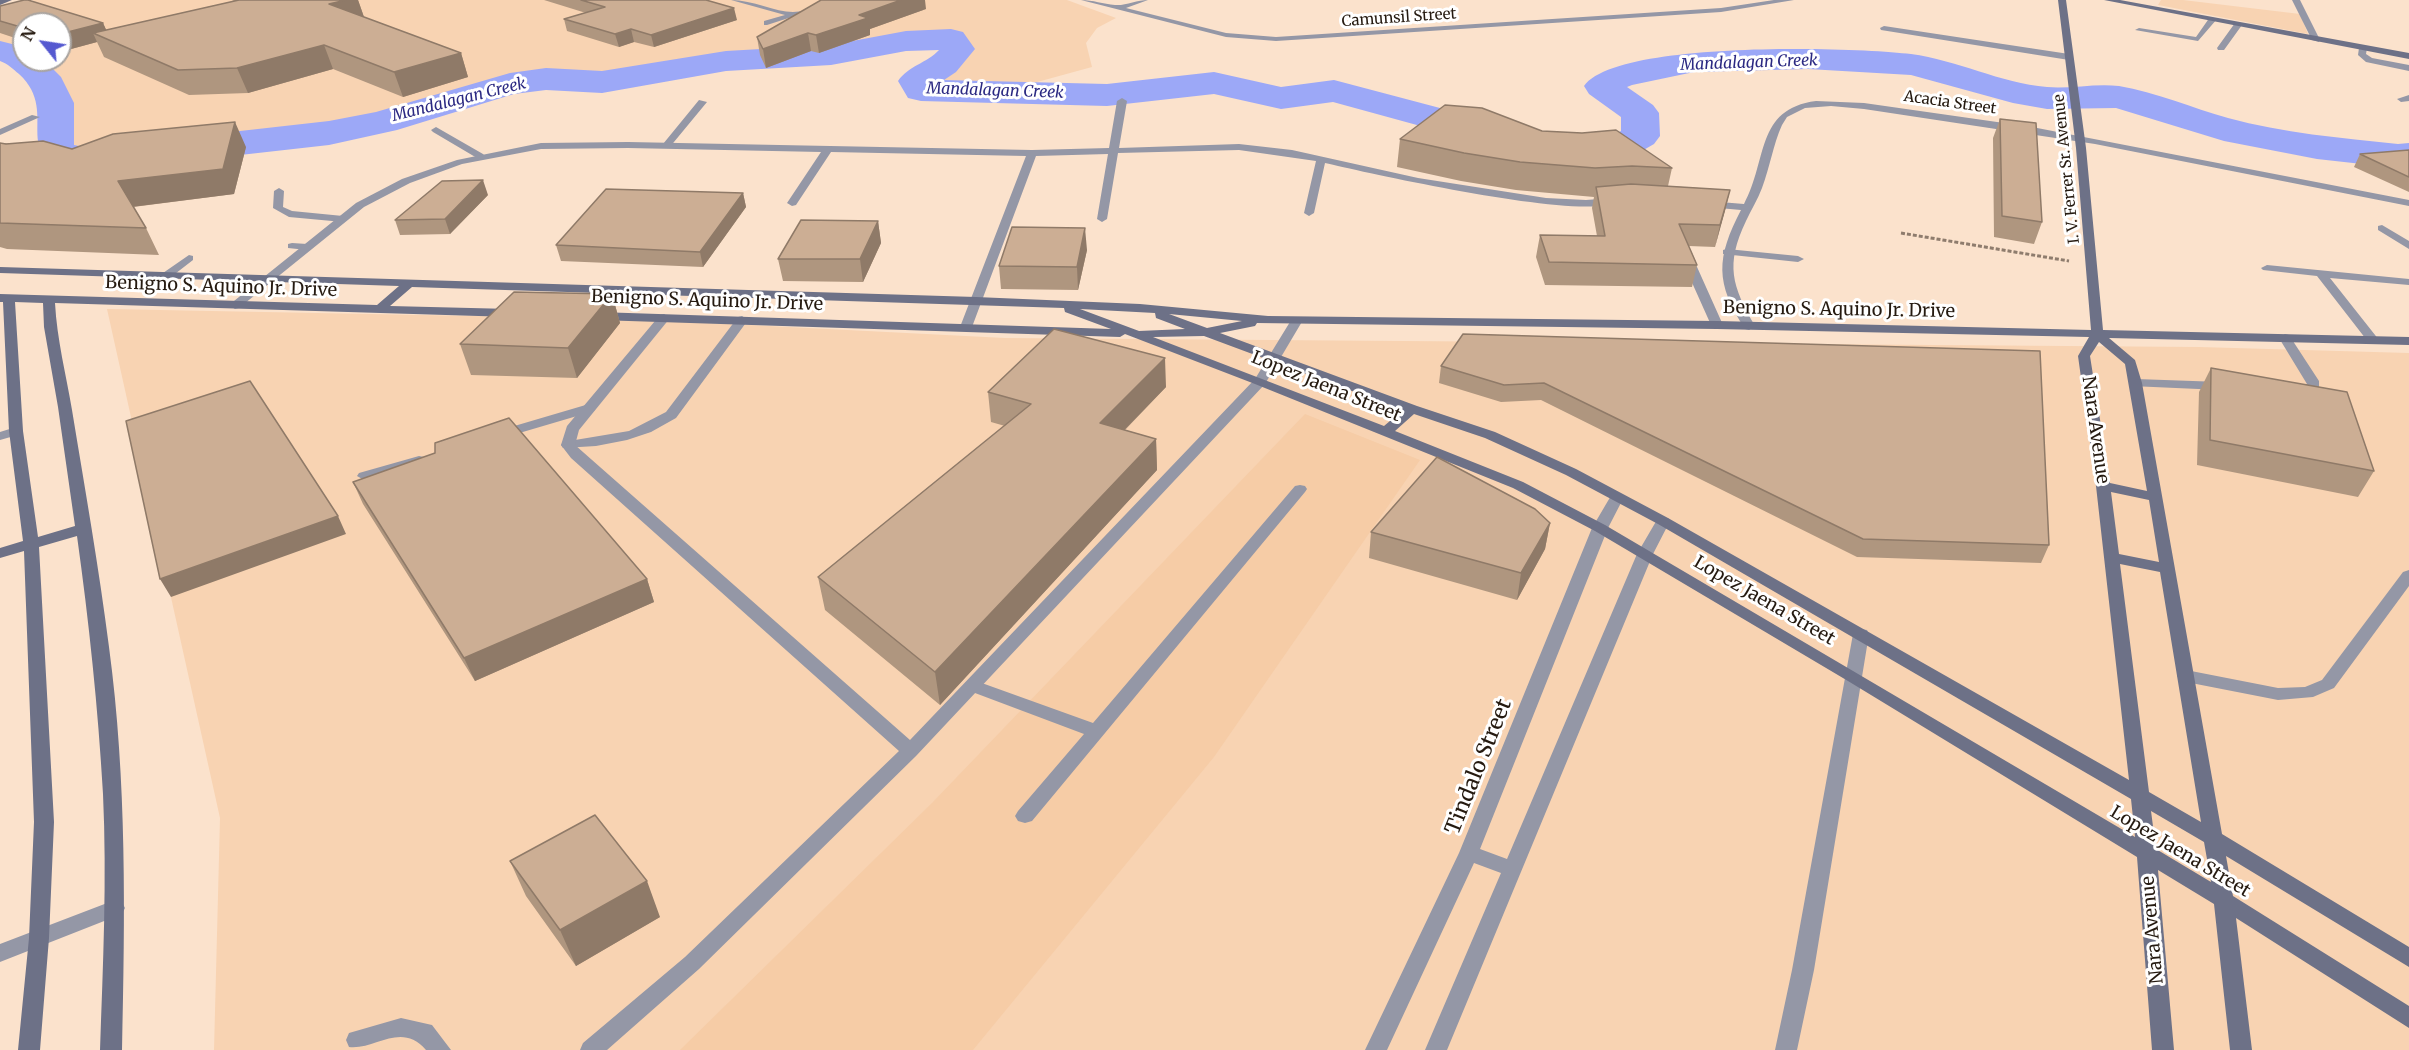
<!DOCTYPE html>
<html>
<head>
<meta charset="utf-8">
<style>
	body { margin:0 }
	#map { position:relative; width:2409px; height:1050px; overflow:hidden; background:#fbe2cc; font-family:Merriweather,serif }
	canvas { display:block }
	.north { position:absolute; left:12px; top:12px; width:60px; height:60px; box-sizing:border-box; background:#fff; border:2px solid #a8a39f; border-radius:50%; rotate:300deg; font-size:16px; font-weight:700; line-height:24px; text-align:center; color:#251a10 }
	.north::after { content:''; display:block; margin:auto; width:21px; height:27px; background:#5559d0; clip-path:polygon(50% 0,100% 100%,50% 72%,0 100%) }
</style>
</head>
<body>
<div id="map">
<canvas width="2409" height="1050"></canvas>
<div class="north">N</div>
</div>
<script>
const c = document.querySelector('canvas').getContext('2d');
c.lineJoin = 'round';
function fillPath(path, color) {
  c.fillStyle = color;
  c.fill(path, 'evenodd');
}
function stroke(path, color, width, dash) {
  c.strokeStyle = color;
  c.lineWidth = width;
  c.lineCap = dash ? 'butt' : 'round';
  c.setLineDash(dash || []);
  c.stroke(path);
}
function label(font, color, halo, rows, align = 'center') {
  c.font = font + ' Merriweather,serif';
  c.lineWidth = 6;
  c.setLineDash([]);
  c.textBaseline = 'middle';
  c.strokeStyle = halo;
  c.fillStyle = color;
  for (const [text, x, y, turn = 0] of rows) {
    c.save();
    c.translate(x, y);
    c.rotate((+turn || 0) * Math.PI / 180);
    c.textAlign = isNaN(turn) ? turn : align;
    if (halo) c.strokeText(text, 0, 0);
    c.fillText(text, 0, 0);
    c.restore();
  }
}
fillPath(new Path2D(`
	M34,0H1067L1116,18L1097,28L1086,43L1092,67L997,93L921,90L916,81L944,65L958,49L951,39L906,41L831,55L726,61L602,82L546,79L510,84L383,122L329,133L141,156L56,151L53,139L55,103L43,77L19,56L0,51V15ZM24,24H60V60H24Z
	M2161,0H2183L2300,14L2308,34L2158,5Z
	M107,309L631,319L1005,338L2199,347L2409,353V1050H214L220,818Z`), '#f8d3b2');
fillPath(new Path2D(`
	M1305,414L1420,460L1214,757L973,1050H680L932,803Z`), '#f6cca6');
fillPath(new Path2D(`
	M951,29L963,32L975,49L956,72L944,80L1107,84L1214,72L1281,87L1334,80L1561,140L1606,139L1621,131V117L1589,94L1584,86C1616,40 1854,47 1911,54C1957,60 2000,83 2047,87C2071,89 2096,83 2119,86C2156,92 2192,108 2228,118C2283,133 2341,138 2398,144L2409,143V167L2398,168L2317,159L2224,141L2116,108L2047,109L2013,103L1911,75L1808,69L1694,72L1632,85L1627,87L1653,105L1659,113L1660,136L1654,144L1628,159L1614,163L1559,164L1333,102L1281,109L1214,94L1107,106L921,101L908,98L898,81C908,66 927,63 939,50L906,51L831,65L726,71L602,93L546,90L514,94L397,130L329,145L89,172C0,162 64,115 19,74C13,69 8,64 0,61V41L24,47V60H44L61,77L74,103V145L89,148L329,121L376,112L510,73L546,68L602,71L726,51L831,45L906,31Z`), '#9ca8f7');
stroke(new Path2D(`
	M1901,233L2069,261`), '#8e7c6d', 3, [4, 2]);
fillPath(new Path2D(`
	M731,0C753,0 775,12 793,12C809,12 825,0 844,0L767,25H764V21L785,15Z
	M2292,0H2300L2320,40L2319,42L2312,40Z
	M2210,17L2217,19L2198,41L2135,30L2139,28L2196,37Z
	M2235,23L2242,25L2224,50H2218L2217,48Z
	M1884,26L2069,54L2073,57L2069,60L1881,30L1880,28Z
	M2363,46L2367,48L2366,54L2372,58L2409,65V71L2366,62L2358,55L2359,48Z
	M2409,95V101L2401,102L2397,99Z
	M699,100L707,102L669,148H663V144Z
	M32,115L40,117L0,135V129Z
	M436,127L483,154L485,156L477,158L433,132L431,130Z
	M279,188L284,191L283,207L292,211L343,216L348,219L343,222L289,217L273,208L274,191Z
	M2382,225L2409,241V249L2378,230V226Z
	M292,243L307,244L313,247L307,250L288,248V244Z
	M1727,249L1798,256L1804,259L1798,262L1723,254V250Z
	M189,255L193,256V260L171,277H163V273Z
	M1687,255L1693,258L1723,325L1721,328H1713L1711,325L1681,258Z
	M2267,265L2409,279V285L2330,278L2379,340L2373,344L2369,343L2317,276L2263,270L2261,268Z
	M742,316L748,320L676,418L651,432L627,440L596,446L563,448L561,445L563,442L629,431L666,412L738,317Z
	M2285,334L2289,335L2319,381V389L2305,394L2291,392L2289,389L2291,386L2307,384L2279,338Z
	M2136,379L2221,382L2228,386L2221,390L2131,386L2130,383L2131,380Z
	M589,404L594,405L596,408L594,411L499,439L492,435L494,432Z
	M16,427L21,428L23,431L21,434L0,440V432Z
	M419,456L424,457L426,460L424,463L364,480L357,476L359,473Z
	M1300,485L1305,486L1307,489L1305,492L1032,821L1025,823L1018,821L1015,816L1018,811L1084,734L967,690L964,686L967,682H979L1093,723L1295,486Z
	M2409,570V586L2334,688L2313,697L2278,700L2186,682L2180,680L2177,676L2180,672L2186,670L2278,688L2305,687L2322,680L2403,572Z
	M1861,629L1867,630L1869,634L1814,970L1797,1050H1775L1792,970L1853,634L1855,630Z
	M115,900L122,902L125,908L122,914L0,962V944Z
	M401,1018L432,1025L451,1050H426C401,1021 376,1050 349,1047L346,1040L349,1033Z`), '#9497a6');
fillPath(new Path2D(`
	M1081,0C1093,0 1103,4 1115,5C1125,6 1137,0 1148,0L1126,8L1226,33L1276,37L1721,8L1774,0H1794L1721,12L1276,41L1226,37Z
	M1122,98L1127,101L1119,148L1239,144L1292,150L1418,178L1546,198L1586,200L1612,198L1617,201C1590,223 1368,173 1325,163L1314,213L1309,216L1304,213L1316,161L1239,150L1118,153L1107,219L1102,222L1097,219L1108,154L1036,156L972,327L966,331L960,327L1026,156L831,152L796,205L792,206L787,203L821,152L628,148L541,149L462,164L410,183L364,207L239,308L235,309L229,305L356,203L402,179L457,160L541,143L628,142L1032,150L1109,148L1117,101Z
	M1816,101L1864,103L2032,127L2409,200V206L2095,144L1864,109L1831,106L1805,108L1787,117L1782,125C1773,145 1770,167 1762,188C1758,199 1751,210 1746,221C1725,265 1732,286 1755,326L1749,330L1745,329C1715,283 1716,258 1741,210L1708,207L1703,204L1708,201L1744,204C1768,160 1755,109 1816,101Z
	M664,314L670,318L579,430L575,445L910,740L1255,379L1293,317H1301L1303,320L1265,384L916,756L699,969L607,1050H580L583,1043L685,957L899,751L571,458L561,445L567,426L660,315Z
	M1617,493L1624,497L1608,528L1480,849L1507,859L1637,554L1658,518H1668L1670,521L1653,554L1447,1050H1425L1501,873L1474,863L1387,1050H1365L1459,853L1592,528L1612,494Z`), '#9497a6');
fillPath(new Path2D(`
	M0,0H12L0,5Z
	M2058,0H2066L2086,148L2103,330L2409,337V345L2109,338L2135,360L2142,383L2222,834L2409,947V967L2226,856L2233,896L2409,1006V1028L2236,918L2252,1050H2230L2214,904L2158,870L2174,1050H2152L2137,857L1848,681L1595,531L1513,488L1255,384L1125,334L1120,337L598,320L592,316L598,312L1111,329L1065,312L1064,308L412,287L390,306L511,309L517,313L511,317L55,303C57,340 66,374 72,410C85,489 99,568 109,647C127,781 125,916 122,1050H100C103,965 107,880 103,794C98,707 89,622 77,536L39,547L54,822L49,938L40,1050H18L29,938L34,822L24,551L0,558V548L23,541L9,431L3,302H0V294L377,305L399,286L0,273V267L976,297L1140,304L1268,316L1717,321L2091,330L2076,148ZM15,302L43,303L44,327L58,407L75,526L38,537L23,431ZM1080,309L1155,313L1156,318L1185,329L1139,331ZM1169,314L1242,321L1207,328ZM1257,323L1717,329L2089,337L2078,356L2096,486L2129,780L1668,518L1576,469L1495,432L1417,406L1220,333L1255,326ZM1204,336L1403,410L1384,426L1153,337ZM2099,342L2125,364L2147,491L2110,483L2090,356ZM1414,414L1485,438L1566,475L1658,524L2131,799L2135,837L1605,525L1523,482L1395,431ZM2111,492L2149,500L2159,562L2119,554ZM2120,564L2160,572L2201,822L2149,792ZM2151,811L2204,842L2211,882L2156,849Z
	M2104,0H2120L2409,53V59Z`), '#6d7187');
fillPath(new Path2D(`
	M232,0H358L364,17L461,53L468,77L403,97L333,69L248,93L189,95L104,57L97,42L60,52V24H24V41L0,33V6L103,23L106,30L234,1Z
	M544,0H706L737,20L654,47L634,42L619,47L567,31L564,19L586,13Z
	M926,9L870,29V35L819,53L811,51L766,68L760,55L757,37Z
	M2000,119L2042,222L2034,244L1994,237L1993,138Z
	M1542,131L1672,168L1668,186L1730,190L1715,247L1689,246L1697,265L1692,287L1545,285L1536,257L1540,235L1597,236L1592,208L1594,197L1516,190L1461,181L1397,167L1400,139Z
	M0,143L72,149L246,147L234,194L133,207L146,228L159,255L7,249L0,247Z
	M2409,150V192L2354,167L2360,154Z
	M743,193L746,207L703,267L561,261L556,245Z
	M488,195L450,234L400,235L395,220Z
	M878,221L881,243L863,282L783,281L778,259Z
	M1087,250L1078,290L1001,289L999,266Z
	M612,294L620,323L577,378L471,375L460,344Z
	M1463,334L2049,545L2041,563L1857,557L1541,400L1501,402L1439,383L1441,366Z
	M2211,368L2374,471L2358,497L2197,465L2199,392Z
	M1166,387L1125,430L1156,439L1157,470L940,705L825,610L818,577L1005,426L991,422L988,392Z
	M353,482L647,579L654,602L475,681L363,504Z
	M1550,523L1545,549L1517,600L1369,558L1371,532Z
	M510,861L660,917L576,966L526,896Z`), '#af967f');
fillPath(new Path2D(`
	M346,0H358L365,20L329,4Z
	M901,0H925L926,9L870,29V35L819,53L816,35L859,15Z
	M734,8L737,20L654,47L651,35Z
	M103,23L110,38L93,33L97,42L60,52V34Z
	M631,29L634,42L619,47L615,34Z
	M808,33L811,51L766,68L763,49Z
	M324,45L333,69L248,93L237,68Z
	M461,53L468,77L403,97L394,72Z
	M235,122L246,147L234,194L131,207L118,181Z
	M483,180L488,195L450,234L445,219Z
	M1730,190L1725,211L1715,247L1720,225Z
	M743,193L746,207L703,267L700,252Z
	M878,221L881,243L863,282L860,259Z
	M1085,228L1087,250L1078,290L1077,267Z
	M612,294L620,323L577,378L568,348Z
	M1165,358L1166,387L1102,453L1100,423Z
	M1156,439L1157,470L940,705L935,672Z
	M338,516L346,534L171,597L160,579Z
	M1550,523L1545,549L1517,600L1521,573Z
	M647,579L654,602L475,681L464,658Z
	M647,881L660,917L576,966L560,930Z`), '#8f7a68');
const building = new Path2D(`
	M24,0H28L103,23L60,34V24H24V28L0,21V6Z
	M239,0H346L329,4L461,53L394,72L324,45L237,68L178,70L93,33Z
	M581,0H706L734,8L651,35L631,29L615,34L564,19L605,7Z
	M821,0H901L859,15L868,18L816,35L808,33L763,49L757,37Z
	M1445,105L1482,108L1542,131L1582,133L1616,130L1672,168L1632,166L1595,168L1520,162L1464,153L1400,139Z
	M2000,119L2036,123L2042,222L2002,216Z
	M235,122L223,169L118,181L146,228L0,223V143L6,144L43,141L72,149L113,134Z
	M2409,150V177L2360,154Z
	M483,180L445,219L395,220L442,181Z
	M1631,184L1730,190L1720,225L1679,224L1697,265L1549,262L1540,235L1605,236L1596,187Z
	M606,189L743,193L700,252L556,245Z
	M801,220L878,221L860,259H778Z
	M1012,227L1085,228L1077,267L999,266Z
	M514,292L612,294L568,348L460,344Z
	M1054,329L1165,358L1100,423L1156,439L935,672L818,577L1031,404L988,392Z
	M1463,334L2040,351L2049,545L1863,539L1544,383L1504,385L1441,366Z
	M2211,368L2347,392L2374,471L2210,440Z
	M250,381L338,516L160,579L126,421Z
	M509,418L647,579L464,658L353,482L435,453V443Z
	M1437,457L1535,509L1550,523L1521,573L1371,532Z
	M595,815L647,881L560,930L510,861Z`);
fillPath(building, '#ccae94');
stroke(building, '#8f7a68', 1.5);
label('15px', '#251a10', '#fff', [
	["Camunsil Street",1399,18,-4],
	["Acacia Street",1950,103,8],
	["I. V. Ferrer Sr. Avenue",2067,169,-96]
]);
label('italic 16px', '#2b2982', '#fff', [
	["Mandalagan Creek",1749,63,-2],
	["Mandalagan Creek",995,91,2],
	["Mandalagan Creek",459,100,-14]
]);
label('18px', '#251a10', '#fff', [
	["Benigno S. Aquino Jr. Drive",221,287,2],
	["Benigno S. Aquino Jr. Drive",707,301,2],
	["Benigno S. Aquino Jr. Drive",1839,310,1],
	["Lopez Jaena Street",1326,387,22],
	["Nara Avenue",2095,430,82],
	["Lopez Jaena Street",1764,601,30],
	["Lopez Jaena Street",2180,852,31],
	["Nara Avenue",2153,930,-95]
]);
label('21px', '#251a10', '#fff', [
	["Tindalo Street",1479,767,-68]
]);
</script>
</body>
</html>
